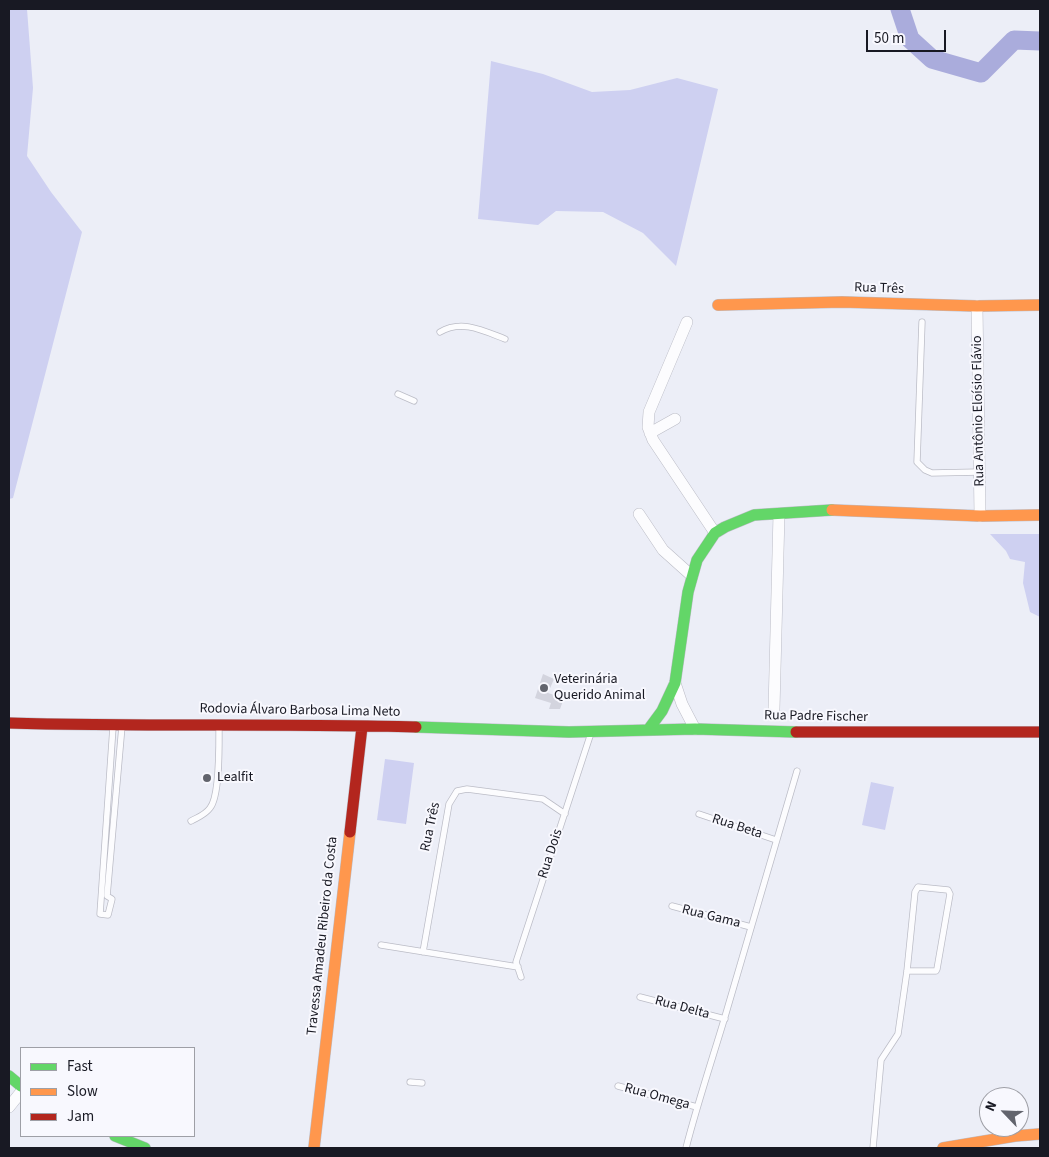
<!DOCTYPE html>
<html>
<head>
<meta charset="utf-8">
<style>
	body { margin:0 }
	#map { position:relative; width:1049px; height:1157px; overflow:hidden; background:#eceef7; font-family:"Source Sans 3",sans-serif }
	canvas { display:block }
	.frame { position:absolute; inset:0; border:10px solid #181923; pointer-events:none }
	.legend { position:absolute; left:20px; top:1047px; width:175px; height:90px; box-sizing:border-box; background:#f8f8fe; border:1px solid #9e9fa6; margin:0; padding:6px 9px; list-style:none; font-size:15px; color:#181923 }
	.legend li { display:flex; align-items:center; gap:10px; height:25px }
	.legend b { width:25px; border:1px solid #9e9fa6 }
	.north { position:absolute; left:979px; top:1087px; width:50px; height:50px; box-sizing:border-box; background:#f8f8fe; border:1px solid #9e9fa6; border-radius:50%; rotate:294deg; font-size:14px; font-weight:700; line-height:20px; text-align:center; color:#181923 }
	.north::after { content:''; display:block; margin:auto; width:18px; height:22px; background:#62646d; clip-path:polygon(50% 0,100% 100%,50% 72%,0 100%) }
	.scale { position:absolute; left:866px; top:30px; width:80px; height:22px; box-sizing:border-box; border:2px solid #181923; border-top:0; padding-left:6px; font-size:15px; line-height:18px; white-space:nowrap; color:#181923; -webkit-text-stroke:4px #f8f8fe; paint-order:stroke }
</style>
</head>
<body>
<div id="map">
<canvas width="1049" height="1157"></canvas>
<div class="frame"></div>
<ul class="legend">
<li><b style="height:6px;background:#63d668"></b>Fast</li>
<li><b style="height:6px;background:#ff974d"></b>Slow</li>
<li><b style="height:6px;background:#b3261e"></b>Jam</li>
</ul>
<div class="north">N</div>
<div class="scale">50 m</div>
</div>
<script>
const c = document.querySelector('canvas').getContext('2d');
c.lineJoin = 'round';
function fillPath(path, color) {
  c.fillStyle = color;
  c.fill(path, 'evenodd');
}
function stroke(path, color, width, dash) {
  c.strokeStyle = color;
  c.lineWidth = width;
  c.lineCap = dash ? 'butt' : 'round';
  c.setLineDash(dash || []);
  c.stroke(path);
}
function label(font, color, halo, rows, align = 'center') {
  c.font = font + ' "Source Sans 3",sans-serif';
  c.lineWidth = 4;
  c.setLineDash([]);
  c.textBaseline = 'middle';
  c.strokeStyle = halo;
  c.fillStyle = color;
  for (const [text, x, y, turn = 0] of rows) {
    c.save();
    c.translate(x, y);
    c.rotate((+turn || 0) * Math.PI / 180);
    c.textAlign = isNaN(turn) ? turn : align;
    if (halo) c.strokeText(text, 0, 0);
    c.fillText(text, 0, 0);
    c.restore();
  }
}
fillPath(new Path2D(`
	M9,9H27L33,88L27,156L51,192L82,232L13,498L9,499Z
	M491,61L543,74L592,92L630,90L677,78L718,89L676,266L643,233L603,212L556,211L538,225L478,219Z
	M990,534H1040V617L1030,612L1023,583L1025,562L1010,559L1006,551Z
	M385,759L414,763L406,824L377,820Z
	M871,782L894,787L885,830L862,825Z`), '#ced0f1');
stroke(new Path2D(`
	M900,9L910,39L932,59L981,73L1014,40L1040,41`), '#aaacdc', 19);
fillPath(new Path2D(`
	M543,674L554,679L548,693L564,698L560,709H549L551,703L535,698Z`), '#d3d4de');
const lane = new Path2D(`
	M922,322L917,462L925,470L932,473L979,472
	M440,332C462,319 484,331 505,339
	M398,394L414,401
	M113,727L100,914L108,915L112,899L107,896L122,726
	M699,814L776,840
	M191,821C198,817 205,815 210,808C220,796 219,744 219,727
	M672,906L751,927
	M381,945L518,967
	M423,952L449,804L457,791L467,789L543,799L565,814
	M521,977L516,962L591,733
	M640,997L725,1019
	M410,1082L422,1083
	M618,1086L697,1107
	M686,1148C697,1105 711,1063 724,1020C749,937 772,854 797,771
	M873,1148L881,1060L898,1034L907,971L915,892L918,887L948,890L950,894L937,969L936,971H907`);
const street = new Path2D(`
	M977,306L980,516
	M687,322L649,412L648,427L653,440L715,533
	M650,433L675,419
	M639,514L663,550L692,576
	M675,683L682,704L695,729
	M774,709L779,514
	M9,1107L21,1092`);
const fast = new Path2D(`
	M416,727L569,732L695,729L796,732
	M648,730L662,711L675,683L688,592L697,560L715,533L725,527L754,515L832,510
	M9,1076L21,1086
	M115,1136L145,1148`);
const slow = new Path2D(`
	M718,305L842,302L977,306L1040,305
	M832,510L980,516L1040,515
	M314,1148L350,832
	M943,1148L1015,1136L1040,1134`);
const jam = new Path2D(`
	M9,723C145,727 280,723 416,727
	M796,732H1040
	M350,832L362,727`);
stroke(lane, '#bbbcc6', 7);
stroke(street, '#bbbcc6', 12);
stroke(fast, '#bbbcc6', 12);
stroke(slow, '#bbbcc6', 12);
stroke(jam, '#bbbcc6', 12);
stroke(lane, '#fcfcfe', 5.5);
stroke(street, '#fcfcfe', 11);
stroke(fast, '#63d668', 11);
stroke(slow, '#ff974d', 11);
stroke(jam, '#b3261e', 11);
for (const [x, y, r, color] of [
	[544,688,5,"#62646d"],
	[207,778,5,"#62646d"]
]) {
  const dot = new Path2D();
  dot.arc(x, y, r, 0, 2 * Math.PI);
  c.fillStyle = color;
  c.fill(dot);
  stroke(dot, '#f8f8fe', 2);
}
label('14px', '#181923', '#f8f8fe', [
	["Rua Três",879,289,2],
	["Rua Antônio Eloísio Flávio",979,411,-91],
	["Rodovia Álvaro Barbosa Lima Neto",300,711,1],
	["Rua Padre Fischer",816,717,1],
	["Rua Três",431,827,-78],
	["Rua Beta",737,827,18],
	["Rua Dois",551,854,-72],
	["Rua Gama",711,917,14],
	["Travessa Amadeu Ribeiro da Costa",323,936,-84],
	["Rua Delta",682,1008,15],
	["Rua Omega",657,1097,15]
]);
label('14px', '#181923', '#f8f8fe', [
	["Veterinária",554,680],
	["Querido Animal",554,696],
	["Lealfit",217,778]
], 'left');
</script>
</body>
</html>
